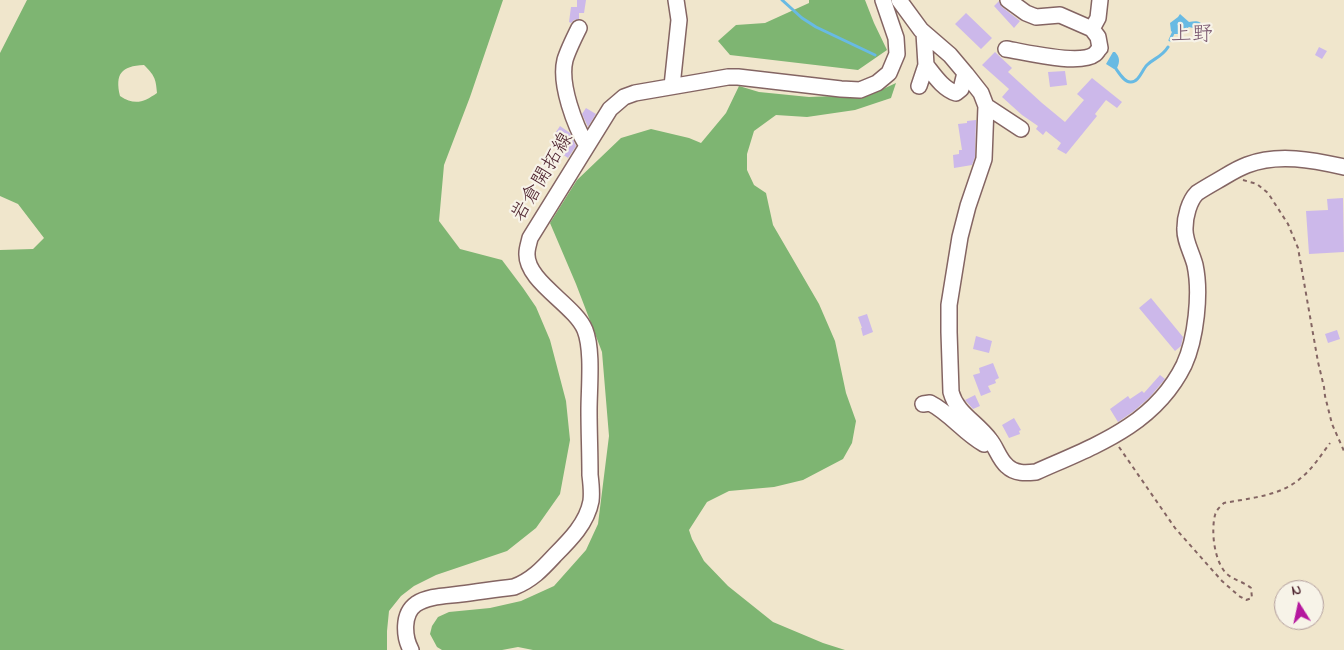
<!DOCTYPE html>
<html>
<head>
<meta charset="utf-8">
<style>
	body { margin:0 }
	#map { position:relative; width:1344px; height:650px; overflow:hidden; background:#f0e6cc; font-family:"Indie Flower",sans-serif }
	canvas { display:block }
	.north { position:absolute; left:1274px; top:580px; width:50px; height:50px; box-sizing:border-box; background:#f7f3e8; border:1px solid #b29e9c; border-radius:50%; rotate:350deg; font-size:14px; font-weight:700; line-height:20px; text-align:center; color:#4a1f2b }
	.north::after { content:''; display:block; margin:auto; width:18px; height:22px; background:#b5179e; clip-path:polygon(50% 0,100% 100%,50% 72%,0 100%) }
</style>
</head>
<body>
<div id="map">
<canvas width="1344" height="650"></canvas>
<div class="north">N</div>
</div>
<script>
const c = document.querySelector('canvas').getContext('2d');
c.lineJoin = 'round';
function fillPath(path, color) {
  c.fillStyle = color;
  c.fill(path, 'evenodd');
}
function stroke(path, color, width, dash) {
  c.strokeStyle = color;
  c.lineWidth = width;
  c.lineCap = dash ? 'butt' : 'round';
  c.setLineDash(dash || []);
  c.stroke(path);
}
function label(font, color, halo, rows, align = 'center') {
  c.font = font + ' "Indie Flower","Klee One",sans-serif';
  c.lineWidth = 4.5;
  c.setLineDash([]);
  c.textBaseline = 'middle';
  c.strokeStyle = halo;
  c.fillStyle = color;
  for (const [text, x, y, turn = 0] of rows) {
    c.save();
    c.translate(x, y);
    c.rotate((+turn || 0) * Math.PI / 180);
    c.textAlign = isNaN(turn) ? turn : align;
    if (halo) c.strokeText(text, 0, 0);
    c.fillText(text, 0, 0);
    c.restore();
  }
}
fillPath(new Path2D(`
	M27,0H503L470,97L444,165L439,221L460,249L502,260L523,288L536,307L550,340L566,401L570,440L560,494L536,528L507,551L436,575L414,586L401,596L389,611L387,631V650H0V250L33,249L44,238L18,204L0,196V53ZM144,65C154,75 156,78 157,93C144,102 135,106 120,96C115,74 121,66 144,65Z
	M809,0H865L874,23L887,50L858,70L730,55L718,41L736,25L765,23L809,3Z
	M896,83L891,98L855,110L807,117L776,115L754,131L747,154V170L754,185L766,193L773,225L819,304L835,341L846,393L856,421L852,443L843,459L803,480L774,487L729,491L707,502L689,530L692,539L704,561L728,586L773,622L823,643L845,650H533L518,647L502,650H442L437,647L430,634L432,626L438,617L449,612L490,608L521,601L554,586L586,550L598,524L609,436L602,352L576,284L550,223L577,180L621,138L651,129L689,138L701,143L726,113L739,86L759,92L809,97L863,95L883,89Z`), '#7eb572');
fillPath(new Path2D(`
	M1180,14L1189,22C1195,21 1200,20 1203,26L1202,28L1197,29L1189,27L1178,34H1174L1171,31L1170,23L1178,17Z
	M1113,52H1115C1120,57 1120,62 1117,68L1114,69L1106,64Z`), '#68bae3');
stroke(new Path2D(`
	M782,0L802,18L816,27L875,55
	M1170,40L1174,31
	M1114,66C1118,71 1124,83 1131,82C1139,82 1142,70 1147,65C1154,58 1162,57 1168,47`), '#68bae3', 3);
fillPath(new Path2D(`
	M577,0H586L584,13H579V19L574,20L571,23L569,22L571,7H577Z
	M999,1L1002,7L1020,21L1014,28L994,6Z
	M966,13L992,38L981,49L955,24Z
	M1319,47L1327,51L1322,59L1315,55Z
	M995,52L1012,68L1008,72L1042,103L1065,122L1084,100L1077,94L1092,78L1122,102L1117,108L1106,100L1095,114L1097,116L1066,154L1057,149L1061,143L1046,131L1043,135L1036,129L1038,126L1022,115L1002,97L1009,89L982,65Z
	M1065,71L1067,85L1050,87L1048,72Z
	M586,108L596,114L588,127L582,114Z
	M976,120L975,157L972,165L954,168L953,155L959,154V150H962L958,124L967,123V121Z
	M560,126L570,133L576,146L568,158L562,154L569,142L556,132Z
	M1343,198L1344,252L1309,254L1306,211L1328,210L1327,199Z
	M1151,298L1183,337L1181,346L1175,351L1139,308Z
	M867,314L873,332L863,336L861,328H862L858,317Z
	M1337,330L1340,339L1328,343L1325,334Z
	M976,336L992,341L989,353L973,349Z
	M993,363L999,378L995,380L996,383L988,386L991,392L981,396L973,375L980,373L979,368Z
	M1160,375L1165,379L1150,397L1134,411L1118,422L1110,409L1128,396L1130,399L1142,391L1144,393Z
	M975,395L980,406L973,409L965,400Z
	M1014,418L1021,430L1019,431L1020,434L1009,438L1002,425Z`), '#ccb8ea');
const minor = new Path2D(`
	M899,0L921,30L950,55L966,74L981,93L986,106L984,159L968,206L960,237L949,305V332L951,392C957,414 977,422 990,440C996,447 999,459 1007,466C1015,474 1026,473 1036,472C1094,446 1154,426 1184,365C1196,339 1201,293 1195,265C1192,253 1184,240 1185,228C1185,217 1189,201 1197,193C1203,189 1210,185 1217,181C1226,176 1236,169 1247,165C1278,153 1313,160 1344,167
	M579,28C574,38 568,50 565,60C559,84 575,126 587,146
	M1092,29L1098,18L1100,0
	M1006,49C1025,52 1080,66 1095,54C1097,52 1098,50 1100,48L1098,37L1092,29L1060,15L1036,17L1026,13L1008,0
	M926,65C934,75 943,89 956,93L961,89L965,73
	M672,86L679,20L676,0
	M919,86L926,65L924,33
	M986,106L1021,129
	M923,404L930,403C950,413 964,433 984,444
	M411,650C404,637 402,614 416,604C428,596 446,596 461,594C478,592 496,589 514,587C532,580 542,569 555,555C570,540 587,523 591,501C592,493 591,483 590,475C590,453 589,432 589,410C589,388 593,350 585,330C575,305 525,281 527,253C527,248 529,243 530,238L610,109L624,97L635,93L728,77H738L841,89L860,90L877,83L889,73L897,54L896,38L883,0`);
stroke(minor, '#846563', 18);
stroke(new Path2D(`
	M1243,180L1257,184L1268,193L1288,224L1298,248L1318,362L1324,387L1325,396L1332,424L1344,451
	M1119,447L1175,528L1222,581L1239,596L1246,600L1252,598L1251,588C1243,581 1232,580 1225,572C1214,559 1211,531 1215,515C1216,510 1220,507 1224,503C1250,498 1282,496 1302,477C1313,468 1321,455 1330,443`), '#846563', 2, [4, 4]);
stroke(minor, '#fff', 15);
label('20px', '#4a1f2b', '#f7f3e8', [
	["岩倉開拓線",544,178,-59]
]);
label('21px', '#78556e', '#f7f3e8', [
	["上野",1192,37]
]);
</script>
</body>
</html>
